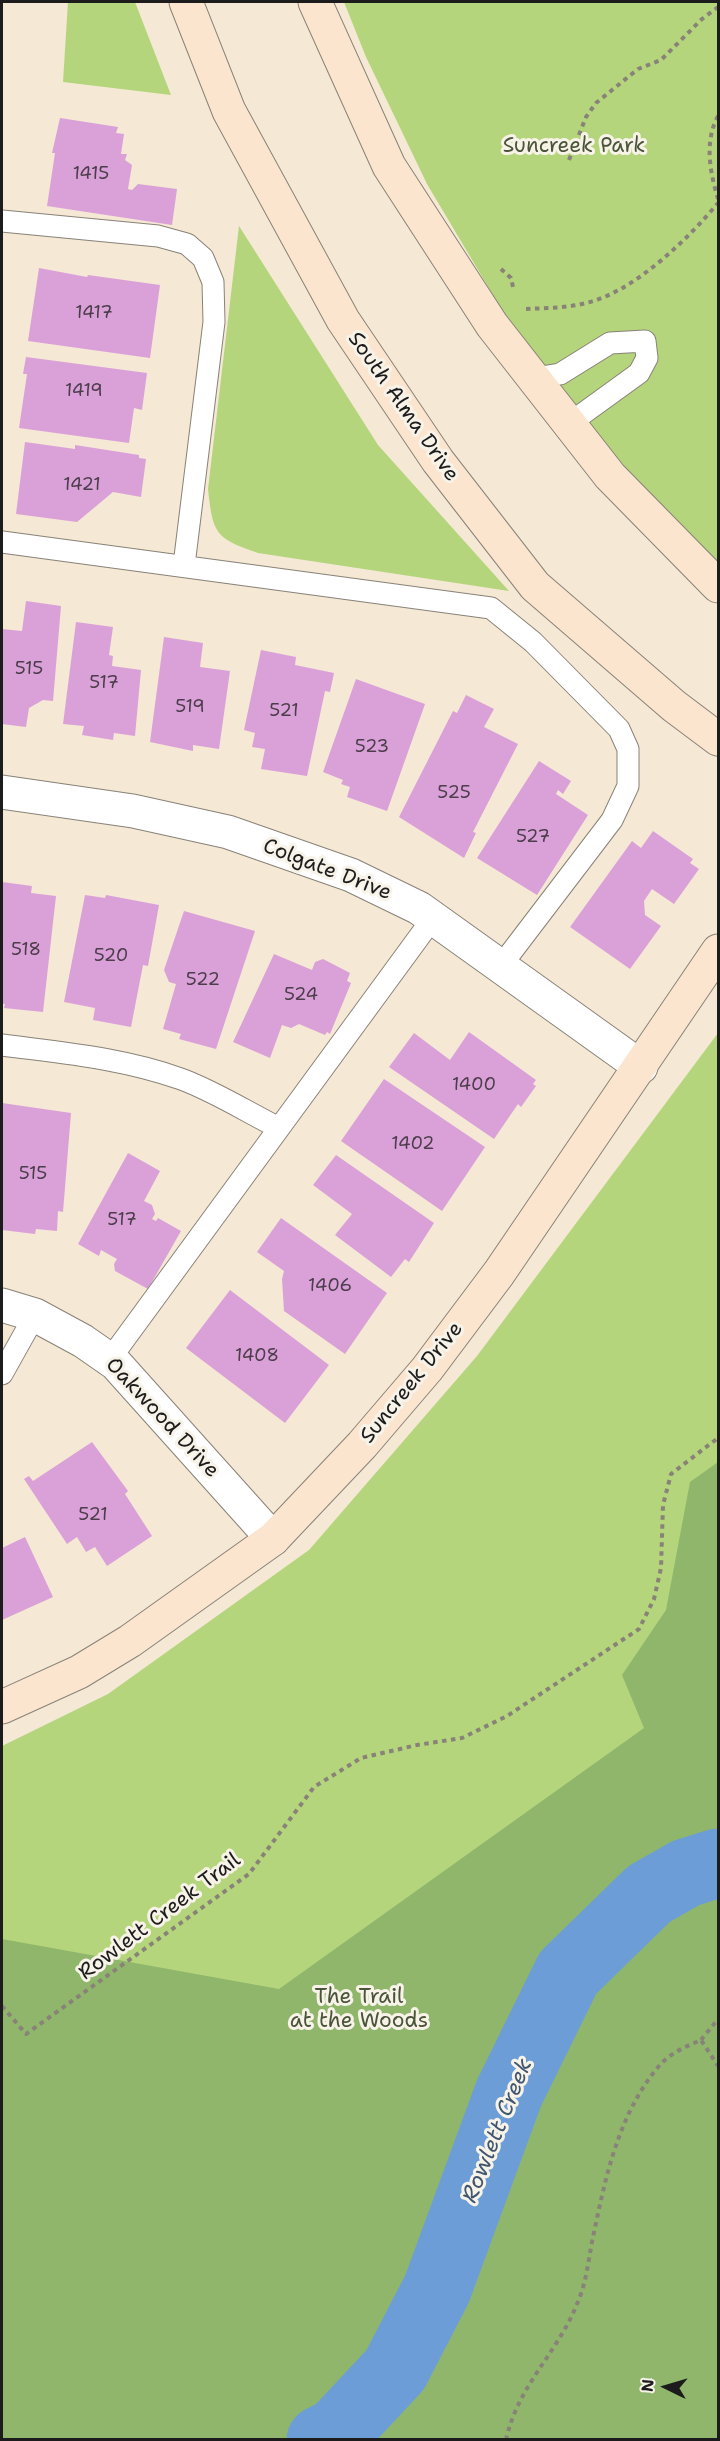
<!DOCTYPE html>
<html>
<head>
<meta charset="utf-8">
<style>
	body { margin:0 }
	#map { position:relative; width:720px; height:2441px; overflow:hidden; background:#f5e8d4; font-family:"Shantell Sans",sans-serif }
	canvas { display:block }
	.frame { position:absolute; inset:0; border:3px solid #1c1c1c; pointer-events:none }
	.north { position:absolute; left:636px; top:2357px; width:60px; height:60px; -webkit-text-stroke:4px #f7f3e8; paint-order:stroke; rotate:275deg; font-size:16px; font-weight:700; line-height:24px; text-align:center; color:#1c1c1c }
	.north::after { content:''; display:block; margin:auto; width:21px; height:27px; background:#1c1c1c; clip-path:polygon(50% 0,100% 100%,50% 72%,0 100%) }
</style>
</head>
<body>
<div id="map">
<canvas width="720" height="2441"></canvas>
<div class="frame"></div>
<div class="north">N</div>
</div>
<script>
const c = document.querySelector('canvas').getContext('2d');
c.lineJoin = 'round';
function fillPath(path, color) {
  c.fillStyle = color;
  c.fill(path, 'evenodd');
}
function stroke(path, color, width, dash) {
  c.strokeStyle = color;
  c.lineWidth = width;
  c.lineCap = dash ? 'butt' : 'round';
  c.setLineDash(dash || []);
  c.stroke(path);
}
function label(font, color, halo, rows, align = 'center') {
  c.font = font + ' "Shantell Sans",sans-serif';
  c.lineWidth = 6;
  c.setLineDash([]);
  c.textBaseline = 'middle';
  c.strokeStyle = halo;
  c.fillStyle = color;
  for (const [text, x, y, turn = 0] of rows) {
    c.save();
    c.translate(x, y);
    c.rotate((+turn || 0) * Math.PI / 180);
    c.textAlign = isNaN(turn) ? turn : align;
    if (halo) c.strokeText(text, 0, 0);
    c.fillText(text, 0, 0);
    c.restore();
  }
}
fillPath(new Path2D(`
	M68,2H135L171,95L63,82Z
	M344,2H718V567L661,513L525,349L427,184L366,57Z
	M239,226L378,445L509,591L258,553C215,538 213,534 208,489Z
	M718,1033V2439L2,2440V1746L108,1694L309,1550L477,1356Z`), '#b5d57c');
fillPath(new Path2D(`
	M718,1462V2439H2V1939L279,1989L644,1728L622,1675L666,1610L690,1482Z`), '#90b66c');
stroke(new Path2D(`
	M321,2440L337,2432L395,2370L437,2289L509,2093L568,1973L649,1894L686,1873L718,1863`), '#6d9dd6', 69);
fillPath(new Path2D(`
	M60,118L118,127L116,133L124,134L121,154H127L125,160L132,165L128,189L132,190L138,184L177,189L172,225L47,206L55,153H52Z
	M39,268L87,277L88,275L160,285L150,358L28,341Z
	M26,357L147,373L142,410L134,408L129,443L19,428L27,374H23Z
	M25,442L75,449V445L139,455V458L146,459L141,497L113,492L77,522L16,514Z
	M26,601L61,606L53,701L43,700L29,708L26,727L2,724V629L22,631Z
	M76,622L113,627L109,655L113,656L112,666L141,670L135,736L114,733L113,740L82,735L84,726L63,724Z
	M164,637L203,643L200,667L230,671L219,749L193,745V751L150,742Z
	M261,650L296,657L295,665L334,673L330,692L325,691L307,776L261,769L265,749L252,747L255,733L244,730Z
	M356,679L425,704L387,811L347,797L350,787L341,784L343,780L323,772Z
	M466,695L494,709L484,727L518,744L473,832L476,833L464,858L399,817L453,711L457,713Z
	M539,761L571,781L563,794L558,790L556,794L588,815L537,895L477,858Z
	M653,831L693,859L690,863L699,869L674,904L652,889L644,901L645,915L661,926L630,969L570,927L632,841L641,848Z
	M2,882L32,886L31,893L56,896L43,1012L4,1008L5,1004H2Z
	M85,895L105,898L106,895L159,905L148,966L143,965L131,1027L93,1020L95,1008L64,1002Z
	M184,911L255,931L216,1049L179,1039L181,1034L163,1029L176,984L169,982L164,970Z
	M274,954L312,970L315,962L323,959L350,973L347,981L351,983L330,1034L327,1032L325,1035L299,1024L291,1028L282,1025L270,1058L233,1042Z
	M469,1032L536,1080L533,1084L536,1086L521,1107L518,1104L494,1139L389,1067L414,1033L450,1060Z
	M384,1079L485,1147L442,1211L341,1141Z
	M2,1103L71,1113L63,1212L58,1211L57,1231L36,1229L35,1234L2,1230Z
	M128,1153L160,1171L144,1201L152,1205L155,1214L152,1219L156,1221L158,1218L181,1231L148,1289L115,1271L114,1264L117,1259L101,1250L99,1256L78,1244Z
	M336,1155L434,1223L409,1262L405,1259L391,1277L335,1235L352,1214L313,1185Z
	M281,1218L387,1293L345,1354L284,1311L282,1279L284,1271L257,1252Z
	M230,1290L329,1365L285,1423L186,1348Z
	M92,1442L128,1491L125,1494L152,1536L107,1566L95,1547L86,1552L77,1537L67,1544L24,1479L29,1476L33,1481Z
	M25,1537L53,1597L2,1620V1548Z`), '#daa1d9');
const lane = new Path2D(`
	M2,221L158,236L187,244L203,258L213,282L214,322L184,565
	M535,378L560,374L610,343L645,341L647,358L639,373L570,423
	M2,542L491,608L533,642L619,729L628,749V786L612,820L500,967
	M2,1045C62,1053 123,1058 181,1079C214,1091 247,1112 279,1128
	M110,1359L433,918
	M2,1374L35,1315`);
const street = new Path2D(`
	M2,792L133,811L228,832L351,875L419,908L641,1067
	M2,1305L35,1315L83,1341L116,1364L273,1539`);
const secondary = new Path2D(`
	M186,2L229,111L343,320L438,461L535,586L674,706L718,739
	M315,2L389,166L492,325L610,476L718,586
	M2,1707L79,1672L130,1641L273,1539L362,1445L427,1369L499,1273L718,951`);
stroke(lane, '#888278', 23);
stroke(street, '#888278', 35);
stroke(secondary, '#888278', 35);
stroke(new Path2D(`
	M718,116C704,142 710,172 718,199
	M569,160L586,117L596,103L638,69L661,60L702,19L718,7
	M501,269L511,278L513,287
	M526,309C546,308 567,308 586,303C634,292 688,239 718,203
	M2,2006L26,2034L249,1874L314,1787L361,1758L417,1745L462,1738L507,1716L639,1629L654,1599L661,1568L663,1505L671,1474L718,1438
	M701,2040L718,2019
	M506,2440C518,2385 557,2354 577,2304C586,2284 588,2263 592,2242C605,2180 617,2116 659,2066C670,2053 687,2046 701,2040L718,2066`), '#888278', 4, [4.5, 4.5]);
stroke(lane, '#fff', 21);
stroke(street, '#fff', 33);
stroke(secondary, '#fbe5cf', 33);
label('18px', '#4c3d4b', null, [
	["1415",91,174],
	["1417",94,313],
	["1419",84,391],
	["1421",82,485],
	["515",29,669],
	["517",104,683],
	["519",190,707],
	["521",284,711],
	["523",372,747],
	["525",454,793],
	["527",533,837],
	["518",26,950],
	["520",111,956],
	["522",203,980],
	["524",301,995],
	["1400",474,1085],
	["1402",413,1144],
	["515",33,1174],
	["517",122,1220],
	["1406",330,1286],
	["1408",257,1356],
	["521",93,1515]
]);
label('21px', '#4a5439', '#f7f3e8', [
	["Suncreek Park",574,147],
	["The Trail",359,1998],
	["at the Woods",359,2022]
]);
label('21px', '#1c1c1c', '#f7f3e8', [
	["South Alma Drive",403,407,55],
	["Colgate Drive",327,870,21],
	["Suncreek Drive",412,1383,-51],
	["Oakwood Drive",162,1418,47],
	["Rowlett Creek Trail",160,1917,-37]
]);
label('italic 22px', '#405670', '#f7f3e8', [
	["Rowlett Creek",498,2131,-68]
]);
</script>
</body>
</html>
